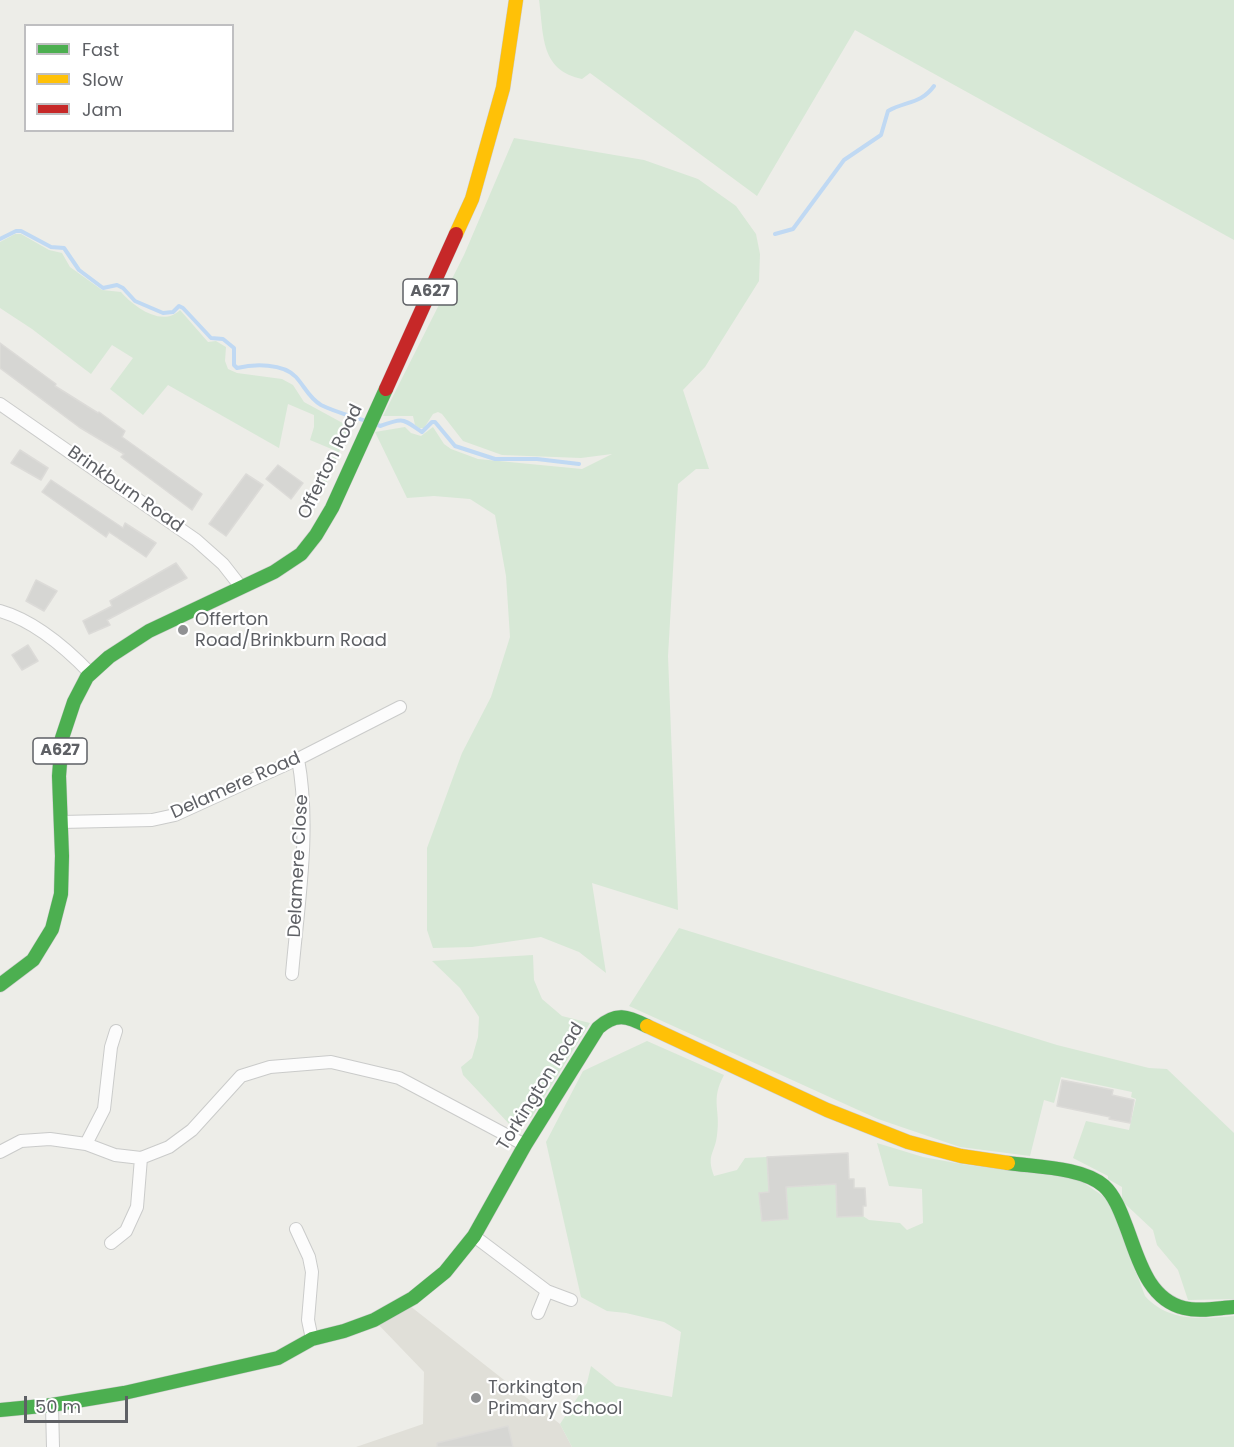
<!DOCTYPE html>
<html>
<head>
<meta charset="utf-8">
<style>
	body { margin:0 }
	#map { position:relative; width:1234px; height:1447px; overflow:hidden; background:#edede8; font-family:Poppins,sans-serif }
	canvas { display:block }
	.legend { position:absolute; left:24px; top:24px; width:210px; height:108px; box-sizing:border-box; background:#fff; border:2px solid #bfbfc1; margin:0; padding:8px 10px; list-style:none; font-size:18px; color:#5e6065 }
	.legend li { display:flex; align-items:center; gap:12px; height:30px }
	.legend b { width:30px; border:2px solid #bfbfc1 }
	.scale { position:absolute; left:24px; top:1396px; width:104px; height:27px; box-sizing:border-box; border:3px solid #5e6065; border-top:0; padding-left:8px; font-size:18px; line-height:21px; white-space:nowrap; color:#5e6065; -webkit-text-stroke:4px #fff; paint-order:stroke }
</style>
</head>
<body>
<div id="map">
<canvas width="1234" height="1447"></canvas>
<ul class="legend">
<li><b style="height:8px;background:#4caf50"></b>Fast</li>
<li><b style="height:8px;background:#ffc107"></b>Slow</li>
<li><b style="height:8px;background:#c62828"></b>Jam</li>
</ul>
<div class="scale">50 m</div>
</div>
<script>
const c = document.querySelector('canvas').getContext('2d');
c.lineJoin = 'round';
function fillPath(path, color) {
  c.fillStyle = color;
  c.fill(path, 'evenodd');
}
function stroke(path, color, width, dash) {
  c.strokeStyle = color;
  c.lineWidth = width;
  c.lineCap = dash ? 'butt' : 'round';
  c.setLineDash(dash || []);
  c.stroke(path);
}
function label(font, color, halo, rows, align = 'center') {
  c.font = font + ' Poppins,sans-serif';
  c.lineWidth = 4.5;
  c.setLineDash([]);
  c.textBaseline = 'middle';
  c.strokeStyle = halo;
  c.fillStyle = color;
  for (const [text, x, y, turn = 0] of rows) {
    c.save();
    c.translate(x, y);
    c.rotate((+turn || 0) * Math.PI / 180);
    c.textAlign = isNaN(turn) ? turn : align;
    if (halo) c.strokeText(text, 0, 0);
    c.fillText(text, 0, 0);
    c.restore();
  }
}
fillPath(new Path2D(`
	M405,1302L560,1424L572,1447H356L423,1424L424,1372L374,1320Z`), '#e0dfd8');
fillPath(new Path2D(`
	M539,0H1234V240L855,30L757,196L590,73L582,79C540,70 544,36 539,0Z
	M514,138L644,160L698,179L736,206L756,234L760,254L759,281L705,367L683,390L709,469H696L678,484L668,656L678,910L592,883L606,973L579,952L541,937L472,947L433,948L427,930V848L462,753L491,697L510,637L506,576L495,515L470,499L434,496L407,498L375,432L405,427L411,433L421,436L433,427L444,444L451,449L478,459L582,469L612,454L581,458L502,455L463,441L442,414L438,412L433,414L424,428H419L415,425L413,416H383L464,255Z
	M15,234H21L49,250L62,253L70,267L102,290L121,292C133,306 162,328 180,310L208,342L216,341L226,347L225,361L228,369L237,373L282,379L293,385L304,402L350,427L326,483L322,480L331,463L334,450L310,440L314,427V415L288,404L279,448L168,385L143,415L110,389L133,358L112,345L91,374L32,329L0,308V242Z
	M679,928L1057,1045L1149,1068L1167,1069L1234,1133V1299L1188,1300L1178,1270L1157,1245L1153,1230L1122,1201V1187L1108,1179V1176L1073,1158L1086,1121L1129,1130L1136,1099L1131,1097L1132,1092L1061,1077L1054,1103L1044,1100L1030,1156L960,1147L878,1119L629,1006Z
	M533,955L534,980L542,999L562,1016L590,1023L532,1117L522,1124L512,1127L463,1075L461,1067L472,1058L478,1037L479,1017L460,988L432,961Z
	M647,1041L724,1075C710,1101 721,1109 717,1135C715,1154 706,1154 714,1176L737,1170L745,1158L767,1157L769,1192L759,1193L763,1221L788,1218L786,1187L836,1184L838,1217L863,1216L869,1220L900,1223L907,1230L923,1223L922,1189L889,1186L877,1143L923,1157L967,1165L1078,1179L1109,1200L1145,1296C1168,1322 1202,1319 1234,1316V1447H572L560,1424L587,1383L591,1366L616,1386L672,1397L681,1332L664,1322L626,1313L607,1311L581,1297L546,1142L583,1071Z`), '#d7e8d6');
stroke(new Path2D(`
	M775,234L793,229L844,160L881,135L888,111C906,101 921,104 934,86
	M0,239L16,231H21L51,247L64,248L79,270L103,288L117,285L123,288L135,301L163,313L173,312L179,306L183,308L211,338L223,339L234,348V365L237,368C254,364 283,363 296,377C305,387 309,398 321,405C335,412 351,416 366,421
	M376,424L380,426C405,417 402,419 422,432L432,422H435L455,446L495,459H537L579,464`), '#c0d9f3', 4);
const building = new Path2D(`
	M0,343L56,384L55,386L98,413L99,412L125,431L122,437L202,494L192,510L121,457L124,454L79,427L0,368Z
	M20,450L48,468L41,480L11,463Z
	M278,465L303,483L291,499L266,479Z
	M246,474L263,485L226,536L209,524Z
	M51,480L123,528L125,523L156,543L146,557L109,532L106,537L42,492Z
	M176,563L187,578L107,620L110,625L89,634L83,621L112,606L110,601Z
	M36,580L57,591L44,611L26,601Z
	M28,645L38,661L22,670L12,655Z
	M1062,1080L1113,1090L1112,1095L1134,1100L1130,1123L1109,1119L1110,1117L1057,1106Z
	M848,1153L849,1179H854V1188H865L866,1206H863V1216L837,1217L836,1184L786,1187L788,1219L762,1221L759,1193L769,1192L767,1157Z
	M508,1426L513,1447H437V1443Z`);
fillPath(building, '#d6d6d3');
stroke(building, '#dcdbd8', 1.5);
const street = new Path2D(`
	M0,404L196,540L223,564L241,587
	M0,611C35,621 65,647 90,673
	M61,822L152,820L175,815L298,759L400,707
	M292,974C298,904 311,829 298,759
	M86,1144L104,1109L111,1047L116,1031
	M0,1152L21,1141L50,1139L86,1144L115,1155L141,1158L169,1147L192,1130L241,1076L270,1067L331,1062L399,1078L525,1145
	M296,1229L309,1257L312,1272L308,1320L312,1339
	M474,1236L547,1291L571,1300
	M111,1243L126,1231L137,1207L141,1158
	M538,1313L547,1291
	M52,1405L53,1447`);
const fast = new Path2D(`
	M0,985L33,960L52,929L61,894L62,856L59,776L62,738L74,702L87,677L109,657L149,631L274,572L301,554L316,535L332,508L386,389
	M1008,1163C1035,1167 1083,1167 1104,1186C1115,1196 1121,1213 1126,1226C1138,1257 1147,1299 1184,1308C1200,1312 1218,1308 1234,1307
	M0,1410L52,1405L124,1393L278,1358L312,1339L344,1331L374,1320L413,1298L445,1272L474,1236L525,1145L598,1028C616,1012 627,1016 647,1026`);
const slow = new Path2D(`
	M456,234L472,199L503,88L516,0
	M647,1026L827,1110L908,1142L961,1156L1008,1163`);
const jam = new Path2D(`
	M386,389L456,234`);
stroke(street, '#cacbca', 14);
stroke(fast, '#cbcbcb', 15);
stroke(slow, '#cbcbcb', 15);
stroke(jam, '#cbcbcb', 15);
stroke(street, '#fcfcfc', 12);
stroke(fast, '#4caf50', 14);
stroke(slow, '#ffc107', 14);
stroke(jam, '#c62828', 14);
for (const [x, y, r, color] of [
	[183,630,6,"#909193"],
	[476,1398,6,"#909193"]
]) {
  const dot = new Path2D();
  dot.arc(x, y, r, 0, 2 * Math.PI);
  c.fillStyle = color;
  c.fill(dot);
  stroke(dot, '#fff', 2);
}
for (const [x, y, w] of [
	[430,292,54],
	[60,751,54]
]) {
  const box = new Path2D();
  box.roundRect(x - w / 2, y - 13, w, 26, 4.5);
  c.fillStyle = '#fff';
  c.fill(box);
  stroke(box, '#5e6065', 1.5);
}
label('bold 16px', '#5e6065', null, [
	["A627",430,292],
	["A627",60,751]
]);
label('18px', '#5e6065', '#fff', [
	["Offerton Road",331,462,-64],
	["Brinkburn Road",125,490,35],
	["Delamere Road",236,786,-24],
	["Delamere Close",299,866,-87],
	["Torkington Road",541,1087,-58]
]);
label('18px', '#5e6065', '#fff', [
	["Offerton",195,620],
	["Road/Brinkburn Road",195,641],
	["Torkington",488,1388],
	["Primary School",488,1409]
], 'left');
</script>
</body>
</html>
